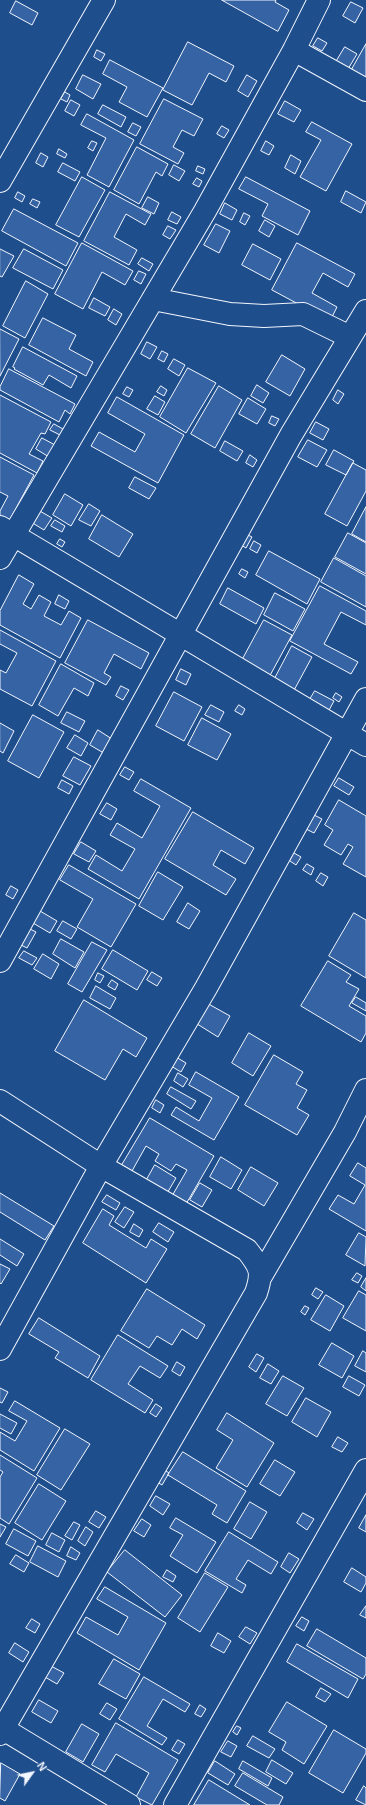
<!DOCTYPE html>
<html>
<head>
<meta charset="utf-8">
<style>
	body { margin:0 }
	#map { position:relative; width:366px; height:1805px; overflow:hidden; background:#1f4e8c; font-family:Helvetica,sans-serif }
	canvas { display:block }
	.north { position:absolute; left:12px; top:1753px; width:40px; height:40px; -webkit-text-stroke:3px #1f4e8c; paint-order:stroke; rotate:57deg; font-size:11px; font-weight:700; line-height:16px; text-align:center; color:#f2f6ff }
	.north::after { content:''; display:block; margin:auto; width:14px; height:18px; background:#f2f6ff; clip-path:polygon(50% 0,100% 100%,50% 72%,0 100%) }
</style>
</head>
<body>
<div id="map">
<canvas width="366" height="1805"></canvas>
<div class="north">N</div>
</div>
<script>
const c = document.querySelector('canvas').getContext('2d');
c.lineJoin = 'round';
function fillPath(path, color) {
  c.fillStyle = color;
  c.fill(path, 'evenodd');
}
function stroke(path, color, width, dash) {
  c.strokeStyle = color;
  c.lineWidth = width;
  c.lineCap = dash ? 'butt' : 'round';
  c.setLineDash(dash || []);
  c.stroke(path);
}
const building = new Path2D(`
	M222,0H276L275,2L289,10L278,31Z
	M16,1L38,13L32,25L10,13Z
	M351,2L363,8L355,23L343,16Z
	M318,38L327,43L322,51L313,46Z
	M188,42L234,66L226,82L209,73L192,105L163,90Z
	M366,44V79L351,71Z
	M345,47L357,54L348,69L336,62Z
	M97,50L105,54L101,61L94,57Z
	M110,60L163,88L147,117L119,102L127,87L103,74Z
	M83,75L101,84L93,99L76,89Z
	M247,75L257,81L248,97L238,91Z
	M65,92L70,95L67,102L61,99Z
	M164,99L203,119L194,136L182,130L173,147L184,153L178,164L140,144Z
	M71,100L80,105L74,116L65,111Z
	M285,101L301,110L294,122L278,114Z
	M103,105L126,117L121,127L98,114Z
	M87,114L134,140L109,187L87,175L106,138L81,125Z
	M312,122L352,144L326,191L300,177L321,140L306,132Z
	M133,123L141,127L136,136L128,132Z
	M222,126L229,130L224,138L217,134Z
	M92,141L97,143L93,151L88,148Z
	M266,141L274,146L269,155L261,151Z
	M137,147L168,164L162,176L156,172L139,204L114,190Z
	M59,149L67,154L65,158L57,154Z
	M41,153L48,157L43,167L36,163Z
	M291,155L301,161L295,174L285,168Z
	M63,163L80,172L75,181L58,172Z
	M174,165L185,171L179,181L169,175Z
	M198,166L205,169L203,174L196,171Z
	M82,177L105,190L79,237L56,225Z
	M246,177L310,211L298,235L262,216L268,204L239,189Z
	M197,178L202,181L199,187L193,184Z
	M346,191L366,202L361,213L341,202Z
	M18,192L25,196L22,202L15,198Z
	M110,192L151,214L145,225L126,214L114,237L137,250L129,265L84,241Z
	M148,197L159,203L154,214L142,208Z
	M33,199L40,202L37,208L30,204Z
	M225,203L237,210L232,220L220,214Z
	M14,209L78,243L66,266L2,231Z
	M172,212L181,217L177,224L168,220Z
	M244,213L250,216L245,225L240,222Z
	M265,220L275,226L269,237L259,231Z
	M216,224L230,231L219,253L204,245Z
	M168,226L176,230L170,239L163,235Z
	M82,243L133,271L125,285L102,272L83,309L55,294Z
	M297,243L355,274L348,287L323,273L312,293L337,307L330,321L272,290Z
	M253,244L281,259L270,280L242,265Z
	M0,249L14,256L2,277L0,276Z
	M24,249L63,270L53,289L13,268Z
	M142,258L153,264L149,271L138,264Z
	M139,271L146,274L141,284L134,280Z
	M26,281L48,294L25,338L3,326Z
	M94,298L110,307L105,316L89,308Z
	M114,309L122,314L116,325L108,320Z
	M43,318L76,335L69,349L93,362L86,376L29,345Z
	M0,329L19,339L0,376Z
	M147,342L157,347L150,359L141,354Z
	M23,347L77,376L71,388L49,375L43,385L14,369L15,368L13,367Z
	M162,351L168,354L164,362L158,359Z
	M282,355L305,369L290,396L266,382Z
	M174,359L185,365L179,376L168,369Z
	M188,368L216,383L186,433L160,417Z
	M9,369L75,404L70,414L65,410L59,422L0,390V387Z
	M257,385L269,393L263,403L251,396Z
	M161,386L167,390L164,396L157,392Z
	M219,386L242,400L215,448L191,434Z
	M127,387L133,390L129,397L123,394Z
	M338,390L344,394L338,404L333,400Z
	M0,395L51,422L45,434L41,433L29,454L43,461L37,473L0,453Z
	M155,396L165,402L158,415L147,409Z
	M117,397L184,435L158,483L91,446L99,432L135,452L145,434L108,413Z
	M248,398L266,409L257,424L239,414Z
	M272,416L279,419L275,426L269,423Z
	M316,422L329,429L323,440L310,433Z
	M54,424L63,429L60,435L50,430Z
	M42,438L55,445L49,457L36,449Z
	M308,440L327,450L317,467L298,457Z
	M225,441L243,451L237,461L220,451Z
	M334,450L354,461L346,475L326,465Z
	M250,455L257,460L253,467L246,463Z
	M0,457L34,475L8,523L0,518V511L8,496L0,492Z
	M353,463L366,470V491L347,526L325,514Z
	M135,477L156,488L149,499L129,488Z
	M65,494L83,505L71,526L53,515Z
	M89,504L100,511L91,526L79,520Z
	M366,507V542L352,534Z
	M38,510L52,518L44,530L31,522Z
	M102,515L133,534L119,557L89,539Z
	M55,520L65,526L62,532L51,526Z
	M348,533L366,543V574L335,557Z
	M246,534L252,537L246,548L241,545Z
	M60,539L65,542L62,547L57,544Z
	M254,541L261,545L257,553L250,549Z
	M269,551L320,579L307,604L256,575Z
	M334,558L366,576V607L321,582Z
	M242,569L248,572L245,578L239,574Z
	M19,575L34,584L23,604L31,609L39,595L51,602L44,616L61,625L69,611L81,618L60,658L0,625V611Z
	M320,586L366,611V625L341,612L324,644L358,662L351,674L290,641Z
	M228,588L264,608L256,624L220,604Z
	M275,593L305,609L293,631L264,615Z
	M59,595L69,601L65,609L55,604Z
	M88,620L149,653L141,669L114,654L104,673L111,677L106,685L65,663Z
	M264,620L292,635L267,681L239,666Z
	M0,630L56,661L32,706L0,689V670L6,673L17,653L0,644Z
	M292,646L312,657L292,694L272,684Z
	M61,664L94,683L88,696L74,688L58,716L39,705Z
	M181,669L191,674L186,685L176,680Z
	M121,686L129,690L123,700L116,696Z
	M315,691L334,701L328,712L309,701Z
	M174,692L202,707L184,741L156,726Z
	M336,693L342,697L339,702L333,698Z
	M211,705L224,712L219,722L205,715Z
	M239,705L245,709L242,715L235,711Z
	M67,712L85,721L79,732L61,723Z
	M33,715L64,732L39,778L8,761Z
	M202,718L231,734L217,760L188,745Z
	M0,723L14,731L3,753L0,751Z
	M98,730L115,741L107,755L90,745Z
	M75,735L88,743L81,756L67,748Z
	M74,757L91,766L80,785L63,776Z
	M125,767L134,772L129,780L120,775Z
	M339,778L354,787L349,795L334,786Z
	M141,779L191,808L139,899L88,869L96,855L122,871L135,849L110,835L117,823L142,838L160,806L134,791Z
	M62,780L73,786L69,794L58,788Z
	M339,800L366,816V877L343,864L353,847L348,844L341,855L324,845L333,830L325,825Z
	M107,803L117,809L111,820L100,814Z
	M193,812L254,848L245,864L221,850L213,865L236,879L226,895L165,859Z
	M312,814L322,819L314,833L304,828Z
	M81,842L96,851L89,862L74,854Z
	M294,853L301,857L296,865L290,861Z
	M307,864L314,868L311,875L303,870Z
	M69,865L136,904L111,947L77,927L93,899L60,880Z
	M158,872L183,887L163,920L139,906Z
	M321,873L328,877L323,886L316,881Z
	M11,886L18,890L13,899L6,895Z
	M188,903L200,911L189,929L177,922Z
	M40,911L57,921L50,933L33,923Z
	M354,913L366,920V978L329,956Z
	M63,921L77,929L71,939L57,931Z
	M28,928L36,932L27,948L19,944Z
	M61,939L84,952L75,968L53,954Z
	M92,942L107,950L82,992L68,984Z
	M113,950L148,971L137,990L102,969Z
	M24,951L37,958L32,965L19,958Z
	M43,954L59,964L51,979L34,969Z
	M328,961L351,975L346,982L359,989L349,1006L366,1016V1033L361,1042L301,1006Z
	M152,972L162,978L157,986L147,980Z
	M98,973L104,976L100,983L95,980Z
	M112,980L118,984L115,990L108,986Z
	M96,986L116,998L110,1009L90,998Z
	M356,997L366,1003V1011L352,1003Z
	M84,1000L147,1038L136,1057L123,1049L105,1080L55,1051Z
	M205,1002L230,1016L218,1037L194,1022Z
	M249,1033L271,1046L253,1076L232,1063Z
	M274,1055L303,1072L296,1084L307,1090L297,1108L309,1115L297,1135L245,1105Z
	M176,1057L186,1063L181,1072L171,1066Z
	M196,1072L239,1097L214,1140L171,1115L176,1107L199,1121L212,1098L189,1085Z
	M178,1073L188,1079L183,1087L174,1081Z
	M171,1087L196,1101L191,1109L167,1094Z
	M156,1100L164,1105L160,1113L152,1108Z
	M150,1118L214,1156L186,1204L172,1196L187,1170L176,1164L171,1171L155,1161L159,1154L146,1146L132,1171L122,1165Z
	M221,1157L242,1170L231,1189L210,1177Z
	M358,1163L366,1168V1231L329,1209L338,1195L354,1204L365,1185L350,1176Z
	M155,1165L176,1178L166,1195L145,1183Z
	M251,1167L278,1183L264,1206L238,1190Z
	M200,1183L212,1190L202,1207L190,1200Z
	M0,1193L54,1226L45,1240L0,1212Z
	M107,1195L120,1203L116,1210L102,1202Z
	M125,1207L134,1212L124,1228L115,1222Z
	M103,1209L114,1216L109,1225L146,1248L151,1239L167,1249L146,1283L83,1243Z
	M159,1223L174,1232L168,1242L153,1232Z
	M134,1224L143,1230L139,1237L130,1232Z
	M359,1233L366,1237L365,1266L346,1255Z
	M0,1239L24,1254L17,1266L0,1255Z
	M0,1264L10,1269L1,1284L0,1283Z
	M357,1273L362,1276L358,1283L352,1280Z
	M366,1278V1291L361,1287Z
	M316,1288L323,1292L318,1299L312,1295Z
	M147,1289L205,1325L197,1339L182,1329L172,1345L157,1336L149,1348L121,1331Z
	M359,1291L366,1295V1331L343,1318Z
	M326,1295L344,1306L330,1331L311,1320Z
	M305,1306L309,1308L305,1315L301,1312Z
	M39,1318L100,1356L88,1378L55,1358L59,1352L29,1334Z
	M118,1335L168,1366L160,1378L140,1366L128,1384L153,1400L145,1413L91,1380Z
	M332,1343L354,1356L342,1378L319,1365Z
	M363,1351L366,1353V1372L355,1366Z
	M257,1354L264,1358L256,1372L249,1367Z
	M177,1362L185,1367L180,1376L172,1371Z
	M268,1364L279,1371L271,1384L260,1378Z
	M283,1376L304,1388L287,1416L266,1404Z
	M349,1376L365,1385L359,1396L343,1387Z
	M0,1388L8,1392L2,1403L0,1402Z
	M306,1398L331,1412L317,1437L292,1422Z
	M15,1401L60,1428L34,1471L0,1450V1432L15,1441L27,1421L9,1411Z
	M156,1404L162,1408L156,1417L150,1413Z
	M227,1413L274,1443L247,1487L216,1468L233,1440L217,1430Z
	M0,1414L17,1423L11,1434L0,1428Z
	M65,1429L90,1444L61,1490L37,1475Z
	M338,1437L348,1443L342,1452L332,1447Z
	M183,1452L246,1491L227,1523L212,1514L217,1505L168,1475Z
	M0,1455L37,1478L9,1524L0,1518V1477L3,1472L0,1470Z
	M275,1460L295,1472L280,1496L260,1484Z
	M159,1466L169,1473L162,1485L152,1479Z
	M39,1484L66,1501L42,1540L15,1523Z
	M156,1496L170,1504L163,1515L150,1506Z
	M250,1502L267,1512L251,1539L234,1529Z
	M96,1511L106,1517L99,1528L89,1522Z
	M303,1513L314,1519L307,1530L297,1523Z
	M366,1515V1532L359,1528Z
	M176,1518L216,1542L197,1573L170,1556L183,1535L170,1528Z
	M142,1519L151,1525L144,1537L134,1531Z
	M74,1522L80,1525L72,1540L65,1536Z
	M0,1524L6,1527L0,1537Z
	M86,1527L93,1532L85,1546L78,1541Z
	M14,1529L36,1541L28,1556L6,1544Z
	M229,1532L278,1562L271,1574L248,1560L236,1579L246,1585L242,1593L205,1571Z
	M52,1533L65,1540L59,1552L46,1545Z
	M38,1546L66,1561L58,1577L30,1562Z
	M71,1547L80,1553L76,1560L67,1556Z
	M125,1550L182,1595L165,1617L107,1572Z
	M289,1553L299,1559L290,1573L281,1567Z
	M16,1555L29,1563L24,1572L10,1564Z
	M352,1568L366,1577V1583L361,1592L344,1582Z
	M167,1570L176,1576L173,1582L163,1577Z
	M205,1573L228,1587L200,1632L178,1618Z
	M105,1587L166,1623L139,1670L77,1633L86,1617L118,1635L128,1617L97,1599Z
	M366,1606V1618L360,1615Z
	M302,1617L309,1621L304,1631L296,1626Z
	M32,1619L40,1624L35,1633L26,1628Z
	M246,1627L257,1633L250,1644L239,1637Z
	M317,1629L366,1658V1674L363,1679L307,1646Z
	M218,1633L231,1641L224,1653L211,1646Z
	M15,1643L29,1652L23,1662L9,1653Z
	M297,1644L358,1679L348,1698L287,1662Z
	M114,1659L140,1674L126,1699L99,1684Z
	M51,1666L64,1673L57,1684L45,1677Z
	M144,1677L190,1704L185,1712L163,1699L147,1726L167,1738L162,1745L119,1719Z
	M321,1688L331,1694L325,1702L316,1697Z
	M39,1700L58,1711L51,1723L32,1712Z
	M287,1702L327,1726L304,1764L282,1750L286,1742L269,1732Z
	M107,1703L117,1709L110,1720L100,1714Z
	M200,1705L206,1709L201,1717L195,1714Z
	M116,1723L178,1760L152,1805L136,1797L149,1773L116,1754L105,1772L92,1765Z
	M82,1724L99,1734L83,1762L66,1752Z
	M237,1726L241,1728L237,1735L233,1732Z
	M334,1730L366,1749V1753L343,1793L309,1773Z
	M253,1736L275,1749L269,1758L247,1746Z
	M178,1740L185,1744L179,1754L172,1750Z
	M228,1741L237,1746L231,1757L221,1752Z
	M272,1760L293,1773L286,1784L266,1772Z
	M215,1761L235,1774L228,1785L208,1773Z
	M243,1761L272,1778L268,1786L239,1769Z
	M1,1763L20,1774L5,1801L0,1798Z
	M243,1773L283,1797L279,1805H267L235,1786Z
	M209,1780L250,1805H194Z
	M364,1786L366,1788V1805L356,1800Z`);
fillPath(building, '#3563a3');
stroke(building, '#f2f6ff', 1);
const minor = new Path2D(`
	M294,50L366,90
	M0,181L104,0
	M153,299L230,314L264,316L303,314L350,337
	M0,527L366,745
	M0,558L205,211L294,50L319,0
	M0,961L291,435L366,311
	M0,1101L101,1166L247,1250C261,1268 263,1272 256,1293L0,1734
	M261,1276L345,1132L366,1090
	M0,1349L101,1166L206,988L366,699
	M0,1727L129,1805
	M175,1805L366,1470`);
stroke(minor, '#f2f6ff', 24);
stroke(minor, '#1f4e8c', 22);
</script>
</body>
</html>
